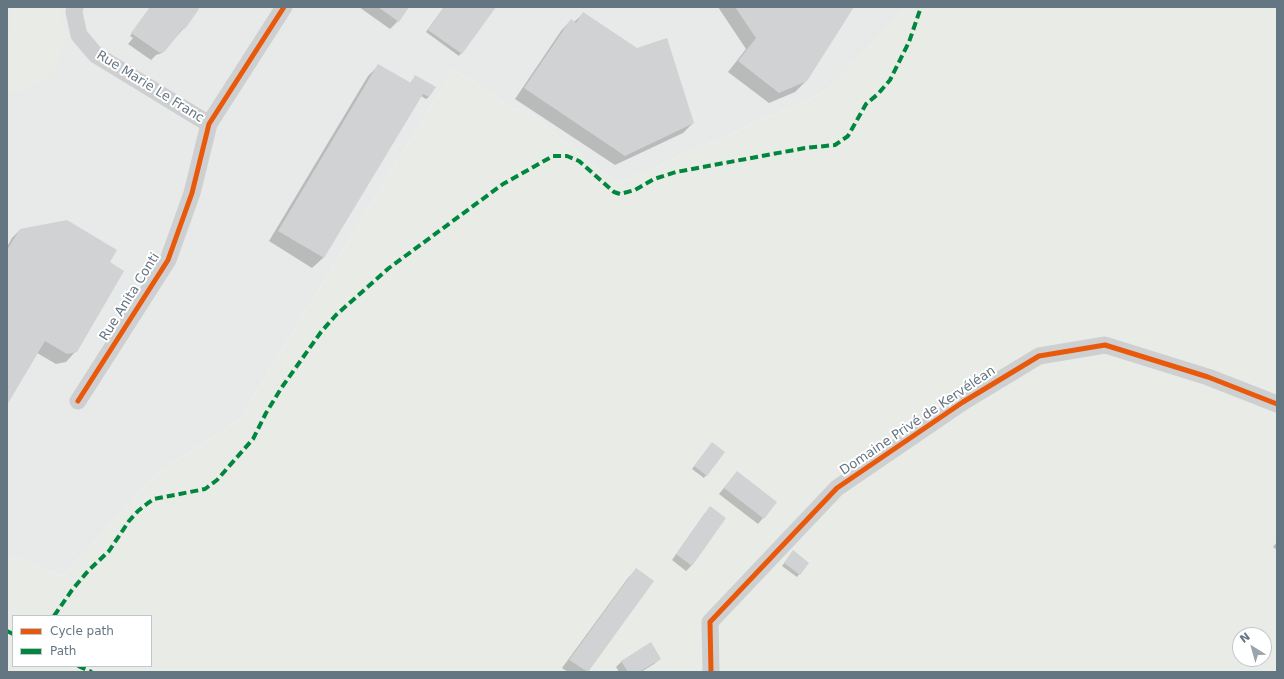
<!DOCTYPE html>
<html>
<head>
<meta charset="utf-8">
<style>
	body { margin:0 }
	#map { position:relative; width:1284px; height:679px; overflow:hidden; background:#f9f9f9; font-family:"DejaVu Sans",sans-serif }
	canvas { display:block }
	.frame { position:absolute; inset:0; border:8px solid #657683; pointer-events:none }
	.legend { position:absolute; left:12px; top:615px; width:140px; height:52px; box-sizing:border-box; background:#fff; border:1px solid #c1c8cd; margin:0; padding:5px 7px; list-style:none; font-size:12px; color:#657683 }
	.legend li { display:flex; align-items:center; gap:8px; height:20px }
	.legend b { width:20px; border:1px solid #c1c8cd }
	.north { position:absolute; left:1232px; top:627px; width:40px; height:40px; box-sizing:border-box; background:#fff; border:1px solid #c1c8cd; border-radius:50%; rotate:323deg; font-size:11px; font-weight:700; line-height:16px; text-align:center; color:#657683 }
	.north::after { content:''; display:block; margin:auto; width:14px; height:18px; background:#99a4ac; clip-path:polygon(50% 0,100% 100%,50% 72%,0 100%) }
</style>
</head>
<body>
<div id="map">
<canvas width="1284" height="679"></canvas>
<div class="frame"></div>
<ul class="legend">
<li><b style="height:5px;background:#e8590c"></b>Cycle path</li>
<li><b style="height:5px;background:#00873e"></b>Path</li>
</ul>
<div class="north">N</div>
</div>
<script>
const c = document.querySelector('canvas').getContext('2d');
c.lineJoin = 'round';
function fillPath(path, color) {
  c.fillStyle = color;
  c.fill(path, 'evenodd');
}
function stroke(path, color, width, dash) {
  c.strokeStyle = color;
  c.lineWidth = width;
  c.lineCap = dash ? 'butt' : 'round';
  c.setLineDash(dash || []);
  c.stroke(path);
}
function label(font, color, halo, rows, align = 'center') {
  c.font = font + ' "DejaVu Sans",sans-serif';
  c.lineWidth = 4;
  c.setLineDash([]);
  c.textBaseline = 'middle';
  c.strokeStyle = halo;
  c.fillStyle = color;
  for (const [text, x, y, turn = 0] of rows) {
    c.save();
    c.translate(x, y);
    c.rotate((+turn || 0) * Math.PI / 180);
    c.textAlign = isNaN(turn) ? turn : align;
    if (halo) c.strokeText(text, 0, 0);
    c.fillText(text, 0, 0);
    c.restore();
  }
}
fillPath(new Path2D(`
	M7,7H908L825,92L617,184L529,112L511,108L479,85L453,70L239,420L158,472L63,576L7,554Z`), '#e8e9e9');
fillPath(new Path2D(`
	M10,7H61C59,18 66,28 65,39C64,50 58,62 54,73L14,94L7,87V55L11,20Z
	M908,7H1277V672H7V554L63,576L158,472L239,420L453,70L479,85L511,108L529,112L617,184L825,92ZM13,616H151V666H13ZM1240,635H1264V659H1240Z`), '#e8ebe6');
fillPath(new Path2D(`
	M151,7H195L184,28L162,53L156,55L151,60L128,44L133,38L130,36Z
	M359,7H408L398,21L390,29Z
	M444,7H494L459,56L426,32Z
	M718,7H852L806,81L795,92L769,103L728,72L746,49Z
	M584,13L693,123L683,133L615,165L515,99L561,31L571,20L574,22Z
	M378,66L410,84L413,79L429,97L426,99L421,96L323,258L312,268L269,241L368,76Z
	M20,230L109,262L76,351L66,362L56,364L37,353L7,403V247L12,238Z
	M712,443L723,452L704,478L692,469Z
	M737,472L763,518L758,524L719,494Z
	M705,513L725,518L691,566L686,571L672,560Z
	M1277,542V550L1273,547Z
	M793,552L808,563L797,577L782,566Z
	M636,570L652,582L587,672H568L562,668L628,578Z
	M660,659L654,664L641,672H619L616,667L622,661Z`), '#0003');
fillPath(new Path2D(`
	M150,7H197L199,9L185,29L183,28L165,51L160,53L131,33Z
	M378,7H409L399,22Z
	M444,7H496L462,54L428,30Z
	M735,7H854L807,81L779,93L738,61L756,38Z
	M583,12L637,48L667,38L694,123L625,156L524,88L571,19L576,23Z
	M378,64L411,83L415,75L436,87L429,97L423,94L324,258L278,231Z
	M67,220L117,250L110,262L124,271L77,352L67,354L45,341L7,405V250L20,229Z
	M712,442L725,452L707,476L694,466Z
	M737,471L777,502L764,519L724,488Z
	M710,506L726,518L692,566L676,554Z
	M793,550L809,563L800,575L784,563Z
	M636,568L654,581L588,672L569,660Z
	M651,642L661,659L639,672H628L621,661Z`), '#d0d2d3');
stroke(new Path2D(`
	M75,7L74,12L79,35L96,55L209,124
	M78,401L168,260L192,193L209,124L284,7
	M711,672L710,622L837,488L963,402L1039,356L1105,345L1208,377L1277,404`), '#cecfd0', 17);
stroke(new Path2D(`
	M54,616L72,590L88,571L109,551L129,521L138,511L148,503L154,499L205,489L217,480L253,439L266,413L282,387L321,332L336,315L389,268L503,184L553,156H567L579,161L614,192L620,194L635,190L654,179L676,172L805,148L835,145L848,136L866,104L878,94L890,80L909,42L921,7
	M7,631L13,634
	M78,666L92,672`), '#00873e', 4, [8, 4]);
stroke(new Path2D(`
	M78,401L168,260L192,193L209,124L284,7
	M711,672L710,622L837,488L963,402L1039,356L1105,345L1208,377L1277,404`), '#e8590c', 5);
label('13px', '#657683', '#fff', [
	["Rue Marie Le Franc",150,87,32],
	["Rue Anita Conti",130,297,-58],
	["Domaine Privé de Kervéléan",918,421,-34]
]);
</script>
</body>
</html>
